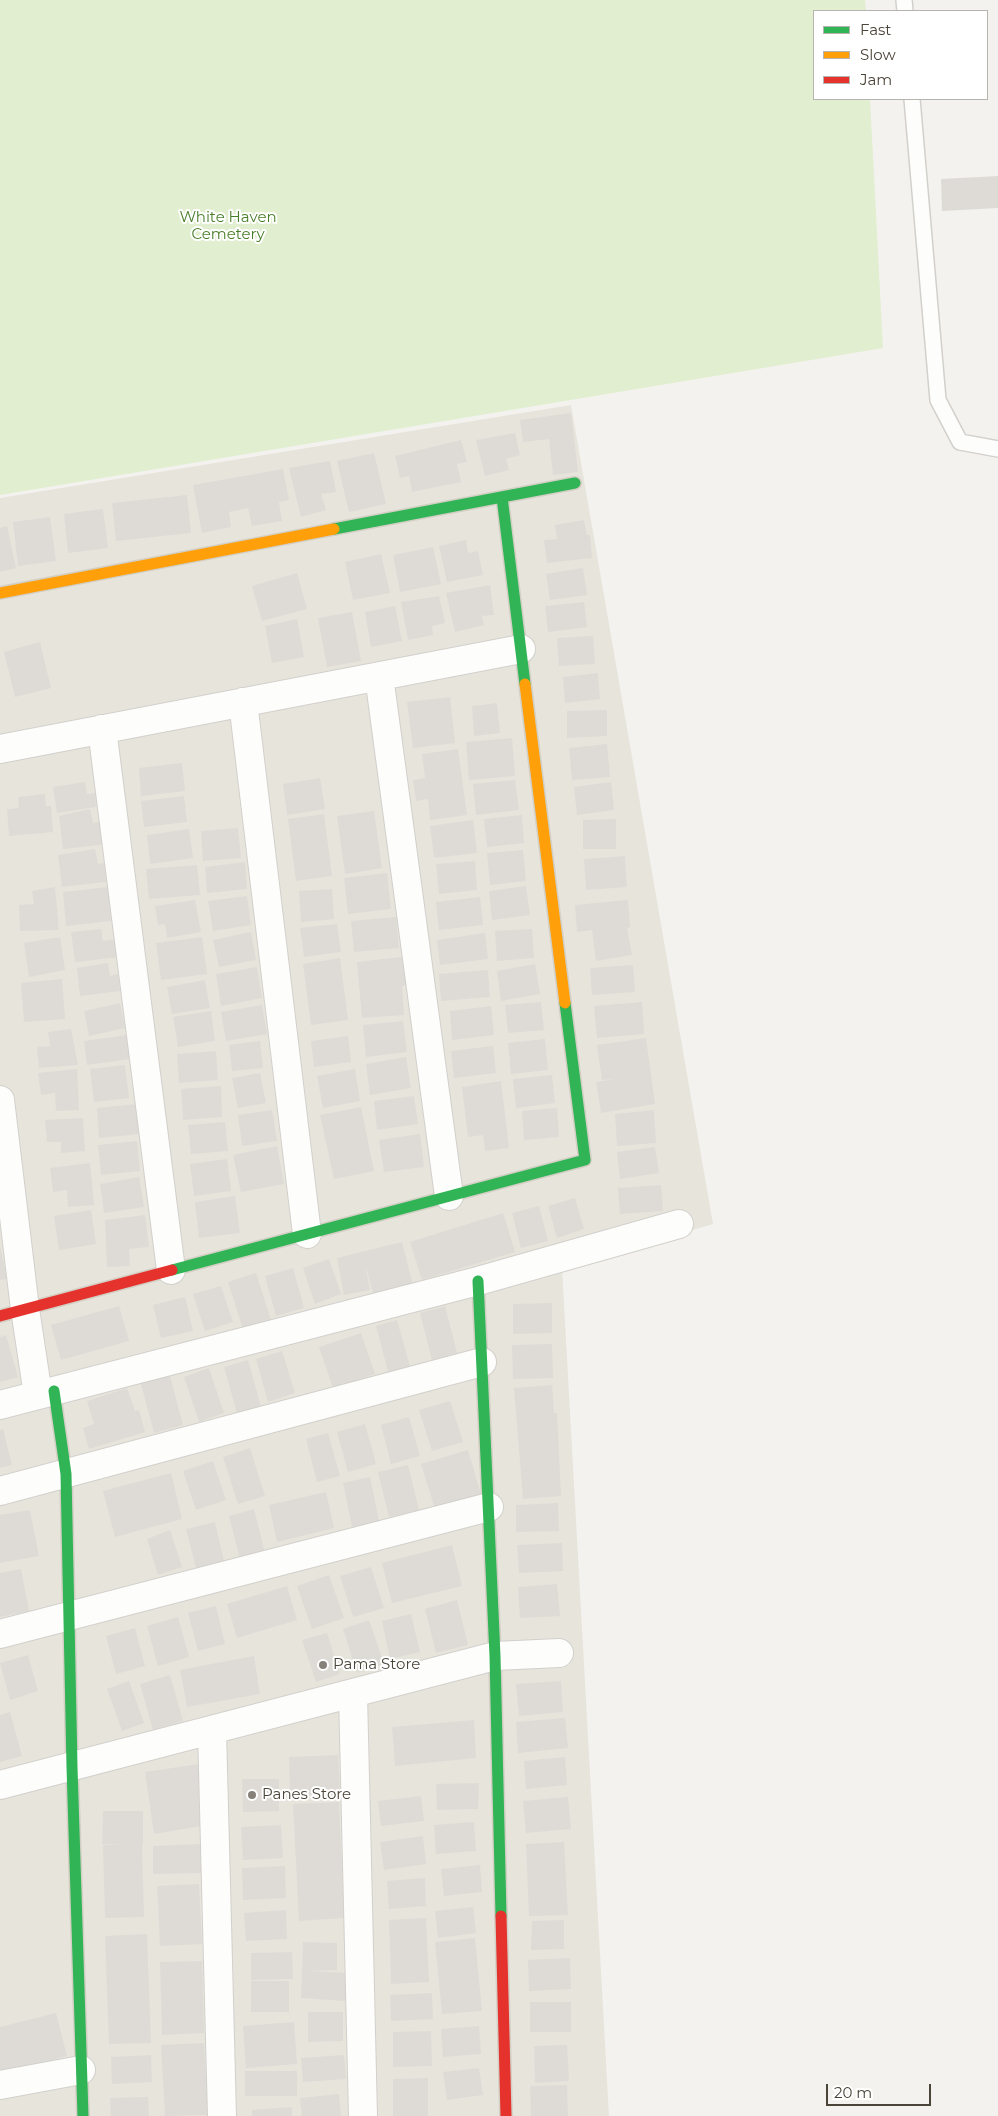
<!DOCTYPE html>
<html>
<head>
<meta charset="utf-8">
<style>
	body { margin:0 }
	#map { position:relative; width:998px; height:2116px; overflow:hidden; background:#f4f2ee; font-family:Montserrat,sans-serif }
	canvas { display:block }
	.legend { position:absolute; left:813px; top:10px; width:175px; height:90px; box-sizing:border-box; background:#fff; border:1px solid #b7b4b0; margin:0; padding:6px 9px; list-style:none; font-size:15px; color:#4b4439 }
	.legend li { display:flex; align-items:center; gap:10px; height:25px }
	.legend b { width:25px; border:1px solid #b7b4b0 }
	.scale { position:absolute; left:826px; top:2084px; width:105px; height:22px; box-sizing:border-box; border:2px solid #4b4439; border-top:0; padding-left:6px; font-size:15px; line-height:18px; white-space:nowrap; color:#4b4439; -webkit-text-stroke:4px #fff; paint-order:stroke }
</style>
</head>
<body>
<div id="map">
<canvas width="998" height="2116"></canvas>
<ul class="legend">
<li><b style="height:6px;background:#30b455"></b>Fast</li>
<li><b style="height:6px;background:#ff9f0a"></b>Slow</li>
<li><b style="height:6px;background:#e5322d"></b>Jam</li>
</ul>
<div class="scale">20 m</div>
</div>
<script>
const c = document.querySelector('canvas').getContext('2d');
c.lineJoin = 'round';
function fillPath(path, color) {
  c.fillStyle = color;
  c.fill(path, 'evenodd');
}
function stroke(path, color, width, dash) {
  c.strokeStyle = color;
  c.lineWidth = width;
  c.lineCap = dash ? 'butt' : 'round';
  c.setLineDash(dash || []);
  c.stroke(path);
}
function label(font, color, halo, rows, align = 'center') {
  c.font = font + ' Montserrat,sans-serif';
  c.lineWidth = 4;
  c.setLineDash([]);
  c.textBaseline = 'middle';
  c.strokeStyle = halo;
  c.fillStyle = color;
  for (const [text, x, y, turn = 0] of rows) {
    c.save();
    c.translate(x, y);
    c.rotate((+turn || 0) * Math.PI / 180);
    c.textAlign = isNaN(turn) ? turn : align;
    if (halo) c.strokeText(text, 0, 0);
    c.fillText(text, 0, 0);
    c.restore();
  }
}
fillPath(new Path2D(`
	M571,405L713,1224L562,1268L609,2116H0V498Z`), '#e7e4dc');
fillPath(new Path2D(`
	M0,0H865L866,11H814V99H870L883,348L0,495Z`), '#e1eecf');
fillPath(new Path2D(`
	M998,176V208L942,211L941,179Z
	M571,413L578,472L553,475L549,439L523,442L520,420Z
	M515,433L520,455L506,459L509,470L485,476L476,440Z
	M461,440L467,462L457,464L461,482L412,492L409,476L400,478L395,456Z
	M374,453L386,504L349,512L337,461Z
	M330,461L336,492L321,494L326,510L301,517L289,468Z
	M283,469L289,500L279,502L282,521L252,526L248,508L229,512L231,527L202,533L193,485Z
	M187,495L191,533L116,541L112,503Z
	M103,509L108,548L68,553L64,514Z
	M50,517L56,561L18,566L13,522Z
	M584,520L587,535H590L592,558L547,563L544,540L557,539L555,525Z
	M7,526L16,568L0,572V528Z
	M466,540L468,553L478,551L483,575L447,582L439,546Z
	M433,547L441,584L400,592L393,555Z
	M381,554L390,593L353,600L345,562Z
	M583,568L587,595L550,600L546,574Z
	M297,573L307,609L262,621L252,586Z
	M490,585L494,615L482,616L484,625L455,632L446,593Z
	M439,596L445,623L432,626L433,635L408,640L401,602Z
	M584,602L587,627L548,632L545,606Z
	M395,606L402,641L371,647L365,612Z
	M352,612L361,661L327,667L318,618Z
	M297,619L304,657L272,663L265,626Z
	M593,636L595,664L559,666L557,638Z
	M40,642L51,688L15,697L4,652Z
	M598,673L600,699L565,703L563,677Z
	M450,697L455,743L413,748L407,702Z
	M497,703L500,733L474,736L472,706Z
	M607,710V736L567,738V711Z
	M512,738L515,776L469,780L466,742Z
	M607,744L610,777L572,780L569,748Z
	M458,749L467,815L430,820L428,799L416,801L413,780L425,778L422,754Z
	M182,763L185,791L141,796L139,768Z
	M320,778L325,809L287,815L283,784Z
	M515,780L519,810L476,815L473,784Z
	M85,782L87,794L95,793L96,807L57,813L53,787Z
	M611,782L614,810L577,815L574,787Z
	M45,794L46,806H51L53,832L9,836L7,809L19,808L18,797Z
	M184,796L187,822L144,827L141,801Z
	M90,809L93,823L106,821L108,844L63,849L59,816Z
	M374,811L382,868L345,874L337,816Z
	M324,814L332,876L296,881L288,819Z
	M522,815L524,843L487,847L484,819Z
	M616,819V849H583V820Z
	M473,820L477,853L434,858L430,826Z
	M238,828L241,858L203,861L201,831Z
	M189,829L193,858L150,864L147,835Z
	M95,849L98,864L104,863L106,882L62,887L58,855Z
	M523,850L526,881L490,885L487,853Z
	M625,856L627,887L586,890L584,859Z
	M475,861L477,890L439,894L436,864Z
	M245,862L247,889L207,893L205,867Z
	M197,865L200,895L149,899L146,869Z
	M387,873L391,909L348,914L344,878Z
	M526,886L530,915L492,920L489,891Z
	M55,887L59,930L20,931L19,905L34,904L32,891Z
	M108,887L111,921L66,926L63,892Z
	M332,889L334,919L301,922L299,891Z
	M247,896L251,925L213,931L208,901Z
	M480,897L483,925L439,930L436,902Z
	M195,900L201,932L167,938L165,924L158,925L155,906Z
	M628,900L630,927L627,928L632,955L596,961L592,930L577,932L575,905Z
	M396,917L399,948L354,952L351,921Z
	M337,924L341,952L304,957L300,928Z
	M101,929L103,941L117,939L119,957L75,962L71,932Z
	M532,929L534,958L497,961L495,931Z
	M251,932L256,960L219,967L213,940Z
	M485,933L488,959L440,965L437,940Z
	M60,937L65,970L29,977L24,943Z
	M202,937L207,974L161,980L156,943Z
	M410,956L412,985L402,986L404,1015L362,1018L357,962Z
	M340,958L348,1020L311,1025L303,964Z
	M108,963L110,976L118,974L120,991L80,996L77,968Z
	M535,964L540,994L501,1001L497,971Z
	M633,965L635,992L592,995L590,968Z
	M257,967L262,998L221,1006L216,974Z
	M488,970L490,997L441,1001L439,974Z
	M62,979L65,1019L24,1022L21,983Z
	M205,980L210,1008L172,1014L167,987Z
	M541,1002L544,1030L508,1033L505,1005Z
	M642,1002L644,1034L597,1038L594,1006Z
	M120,1003L125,1028L89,1036L84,1011Z
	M262,1005L267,1034L226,1041L221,1012Z
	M491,1006L494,1035L452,1040L450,1011Z
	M211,1011L215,1041L178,1047L173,1017Z
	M403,1021L407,1052L366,1057L363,1025Z
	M71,1029L78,1065L39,1068L37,1047L50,1046L48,1032Z
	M127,1035L130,1059L87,1065L84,1041Z
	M348,1036L351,1062L314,1067L311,1041Z
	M646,1038L655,1104L601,1113L596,1082L615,1079L602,1080L597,1045Z
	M545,1039L548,1070L511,1074L508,1043Z
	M260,1041L263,1068L232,1071L229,1045Z
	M493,1046L496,1073L454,1078L451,1051Z
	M216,1051L218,1080L179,1083L177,1054Z
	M406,1057L411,1088L370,1095L366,1064Z
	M125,1065L129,1098L94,1102L90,1069Z
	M77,1069L79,1110L56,1111L55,1093L41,1095L38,1073Z
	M355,1069L360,1101L323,1108L317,1076Z
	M260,1073L266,1103L238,1108L232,1078Z
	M552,1075L555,1103L516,1108L513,1079Z
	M501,1081L509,1148L485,1151L483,1135L468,1137L462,1087Z
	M221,1086L222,1117L183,1120L181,1089Z
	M414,1096L418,1124L377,1130L374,1101Z
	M137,1104L140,1134L99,1138L97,1108Z
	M361,1107L374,1171L334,1179L320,1115Z
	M557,1108L559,1137L524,1140L522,1111Z
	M272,1110L277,1141L242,1146L238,1115Z
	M654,1110L656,1143L617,1146L615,1114Z
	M83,1118L85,1151L61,1153V1142H47L45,1120Z
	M225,1122L228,1151L191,1154L188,1125Z
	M420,1134L424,1167L384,1172L379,1140Z
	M137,1141L140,1171L101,1175L98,1145Z
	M277,1146L284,1184L241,1192L233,1155Z
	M655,1147L659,1173L620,1179L617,1152Z
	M227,1159L231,1191L194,1196L190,1164Z
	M90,1163L94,1205L68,1207L67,1190L53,1192L50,1168Z
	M139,1177L144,1207L104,1213L100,1184Z
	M661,1185L663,1211L620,1214L618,1188Z
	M235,1196L240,1233L199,1238L195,1202Z
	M575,1198L584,1229L557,1238L548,1206Z
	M539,1206L548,1241L521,1248L512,1213Z
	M91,1210L96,1244L59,1250L54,1216Z
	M503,1213L515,1252L422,1280L410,1242Z
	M145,1215L149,1247L129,1249L130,1266L107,1267L105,1220Z
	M402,1242L413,1286L374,1296L365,1264L370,1290L344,1295L337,1258Z
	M0,1246L7,1279L0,1280Z
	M329,1259L341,1294L315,1304L303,1268Z
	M293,1268L304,1308L276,1316L265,1276Z
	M256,1273L271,1320L243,1329L228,1282Z
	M221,1286L233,1322L205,1331L193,1294Z
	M185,1297L193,1331L161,1338L153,1305Z
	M552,1303V1333L513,1334V1304Z
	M119,1306L129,1341L61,1360L51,1325Z
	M445,1306L457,1353L432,1360L420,1313Z
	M397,1320L412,1374L390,1379L376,1326Z
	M361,1333L375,1374L333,1388L319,1347Z
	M6,1335L18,1377L0,1382V1337Z
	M552,1344L553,1378L513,1379L512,1345Z
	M282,1351L295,1393L268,1402L256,1359Z
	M248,1360L261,1407L237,1413L224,1367Z
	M209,1368L224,1413L199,1422L184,1377Z
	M169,1372L183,1425L154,1433L140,1380Z
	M552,1385L554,1413H557L561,1496L523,1499L514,1388Z
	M127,1388L135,1411L139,1410L145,1432L89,1449L83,1428L94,1424L87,1401Z
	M450,1401L463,1442L432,1451L419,1410Z
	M409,1417L420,1456L391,1464L381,1425Z
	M365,1424L376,1464L348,1472L337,1432Z
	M3,1429L12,1465L0,1468V1430Z
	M328,1433L340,1476L317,1482L306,1439Z
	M250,1448L265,1496L238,1504L223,1457Z
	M468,1450L482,1498L436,1512L421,1464Z
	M213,1461L226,1500L196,1510L183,1471Z
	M408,1465L419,1510L389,1517L378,1472Z
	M171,1473L182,1519L115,1537L103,1491Z
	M370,1477L379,1521L352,1527L343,1483Z
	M326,1492L334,1528L277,1542L269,1505Z
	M558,1503L559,1531L516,1532V1505Z
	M254,1509L265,1553L240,1559L229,1516Z
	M30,1510L39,1556L0,1563V1515Z
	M215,1522L224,1561L196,1568L186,1529Z
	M170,1530L182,1567L158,1575L147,1539Z
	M562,1543L563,1571L519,1573L517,1545Z
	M452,1545L462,1586L392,1603L382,1563Z
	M371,1567L384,1608L353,1617L340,1576Z
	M21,1569L29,1611L0,1617V1573Z
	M329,1575L344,1618L312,1629L297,1586Z
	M557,1584L560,1616L520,1618L518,1587Z
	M287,1586L297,1620L237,1638L227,1604Z
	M457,1600L468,1645L436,1653L425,1609Z
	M216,1606L225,1644L198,1651L188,1613Z
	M411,1614L420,1652L390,1659L382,1621Z
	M178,1617L189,1657L158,1666L147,1626Z
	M369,1620L384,1664L357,1673L343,1629Z
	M135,1628L145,1666L116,1674L106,1636Z
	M327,1633L340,1674L316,1682L302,1640Z
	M28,1655L38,1691L10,1700L0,1663Z
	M254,1656L260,1694L187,1707L180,1670Z
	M170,1675L183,1721L153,1730L140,1684Z
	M129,1681L144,1723L122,1731L107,1689Z
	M561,1681L563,1712L519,1716L516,1684Z
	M10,1712L22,1756L0,1762V1715Z
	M565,1718L568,1748L518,1753L516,1722Z
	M474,1720L476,1758L395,1766L392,1727Z
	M338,1755L340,1794L290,1796L289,1757Z
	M565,1757L567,1785L526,1789L524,1761Z
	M199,1764L207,1825L154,1834L145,1772Z
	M242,1779H279V1811L243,1812Z
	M479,1783L478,1809L437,1810L436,1784Z
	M421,1796L424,1821L381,1826L378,1801Z
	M568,1797L571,1829L526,1833L523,1801Z
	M339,1802L344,1918L299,1921L293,1804Z
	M103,1811H143V1844H142L144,1917L105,1918L103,1845L123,1844H102Z
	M474,1822L476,1851L436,1854L434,1825Z
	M281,1825L283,1858L243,1860L241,1827Z
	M423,1836L426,1864L384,1870L380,1842Z
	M564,1842L568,1915L529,1916L526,1844Z
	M203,1844L204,1873L153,1874V1846Z
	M480,1865L482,1892L444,1896L441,1869Z
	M285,1866L286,1898L243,1900L242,1868Z
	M425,1878L426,1906L389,1909L387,1881Z
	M199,1884L202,1944L160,1946L157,1886Z
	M473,1907L476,1933L438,1938L435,1911Z
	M286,1910L287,1939L246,1941L244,1913Z
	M426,1918L429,1982L391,1984L389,1920Z
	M564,1920V1949L531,1950L532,1921Z
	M147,1934L151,2043L109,2044L105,1936Z
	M475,1938L482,2011L442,2014L435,1942Z
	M303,1942L337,1943V1970L309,1971L348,1973L346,2001L301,1998Z
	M292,1952L293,1979L251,1980V1953Z
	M570,1958L571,1989L529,1991L528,1960Z
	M202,1961L204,2033L162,2035L160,1962Z
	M251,1981H289V2012H251Z
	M432,1993L433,2019L391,2021L390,1995Z
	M530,2002H571V2032H530Z
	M308,2012H343V2041L308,2042Z
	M56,2013L67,2056L0,2073V2027Z
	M294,2022L297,2064L246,2068L243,2026Z
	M479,2026L481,2054L443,2057L441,2029Z
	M431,2031L432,2066L393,2067V2032Z
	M204,2043L208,2115L165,2116L161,2045Z
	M567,2045L569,2081L535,2083L534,2046Z
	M151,2055L152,2082L112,2084L111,2057Z
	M344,2055L346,2079L303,2082L301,2058Z
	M479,2068L483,2095L447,2100L443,2072Z
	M245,2071H297V2096H245Z
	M428,2078V2116H393V2079Z
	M567,2085L568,2116H531L530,2086Z
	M339,2094L341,2116H302L300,2098Z
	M148,2097L149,2116H111L110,2098Z
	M292,2107V2116H252V2110Z`), '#dedbd6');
const lane = new Path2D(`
	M904,0L905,11
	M912,99L938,400L960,442L998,449`);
const street = new Path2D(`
	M379,676L449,1196
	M243,702L307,1234
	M102,729L171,1270
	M0,749L521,649
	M0,1100L25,1309L38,1395
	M0,1405L478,1281L679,1224
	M0,1491L482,1362
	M0,1634L489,1507
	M353,1694L363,2116
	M212,1730L222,2116
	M0,1785L495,1656L559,1653
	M0,2085L81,2070`);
const fast = new Path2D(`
	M502,497L525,684
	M334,529L575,483
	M172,1270L585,1160L565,1003
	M478,1281L495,1656L501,1916
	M54,1391L66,1474L72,1767L83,2116`);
const slow = new Path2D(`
	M0,593L334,529
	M525,684L565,1003`);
const jam = new Path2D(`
	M0,1316L172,1270
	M501,1916L506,2116`);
stroke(lane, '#d2d0cb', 18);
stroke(street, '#d2d0cb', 30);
stroke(fast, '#d3cfc5', 14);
stroke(slow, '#d3cfc5', 14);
stroke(jam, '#d3cfc5', 14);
stroke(lane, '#fdfdfc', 15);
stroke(street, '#fdfdfc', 28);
stroke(fast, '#30b455', 11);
stroke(slow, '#ff9f0a', 11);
stroke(jam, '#e5322d', 11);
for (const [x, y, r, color] of [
	[323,1665,5,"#868178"],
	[252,1795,5,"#868178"]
]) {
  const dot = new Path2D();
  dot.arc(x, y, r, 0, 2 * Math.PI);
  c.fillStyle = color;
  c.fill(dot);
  stroke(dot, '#fff', 2);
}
label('15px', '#4a7f2a', '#fff', [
	["White Haven",228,218],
	["Cemetery",228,235]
]);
label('15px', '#4b4439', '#fff', [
	["Pama Store",333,1665],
	["Panes Store",262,1795]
], 'left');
</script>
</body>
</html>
